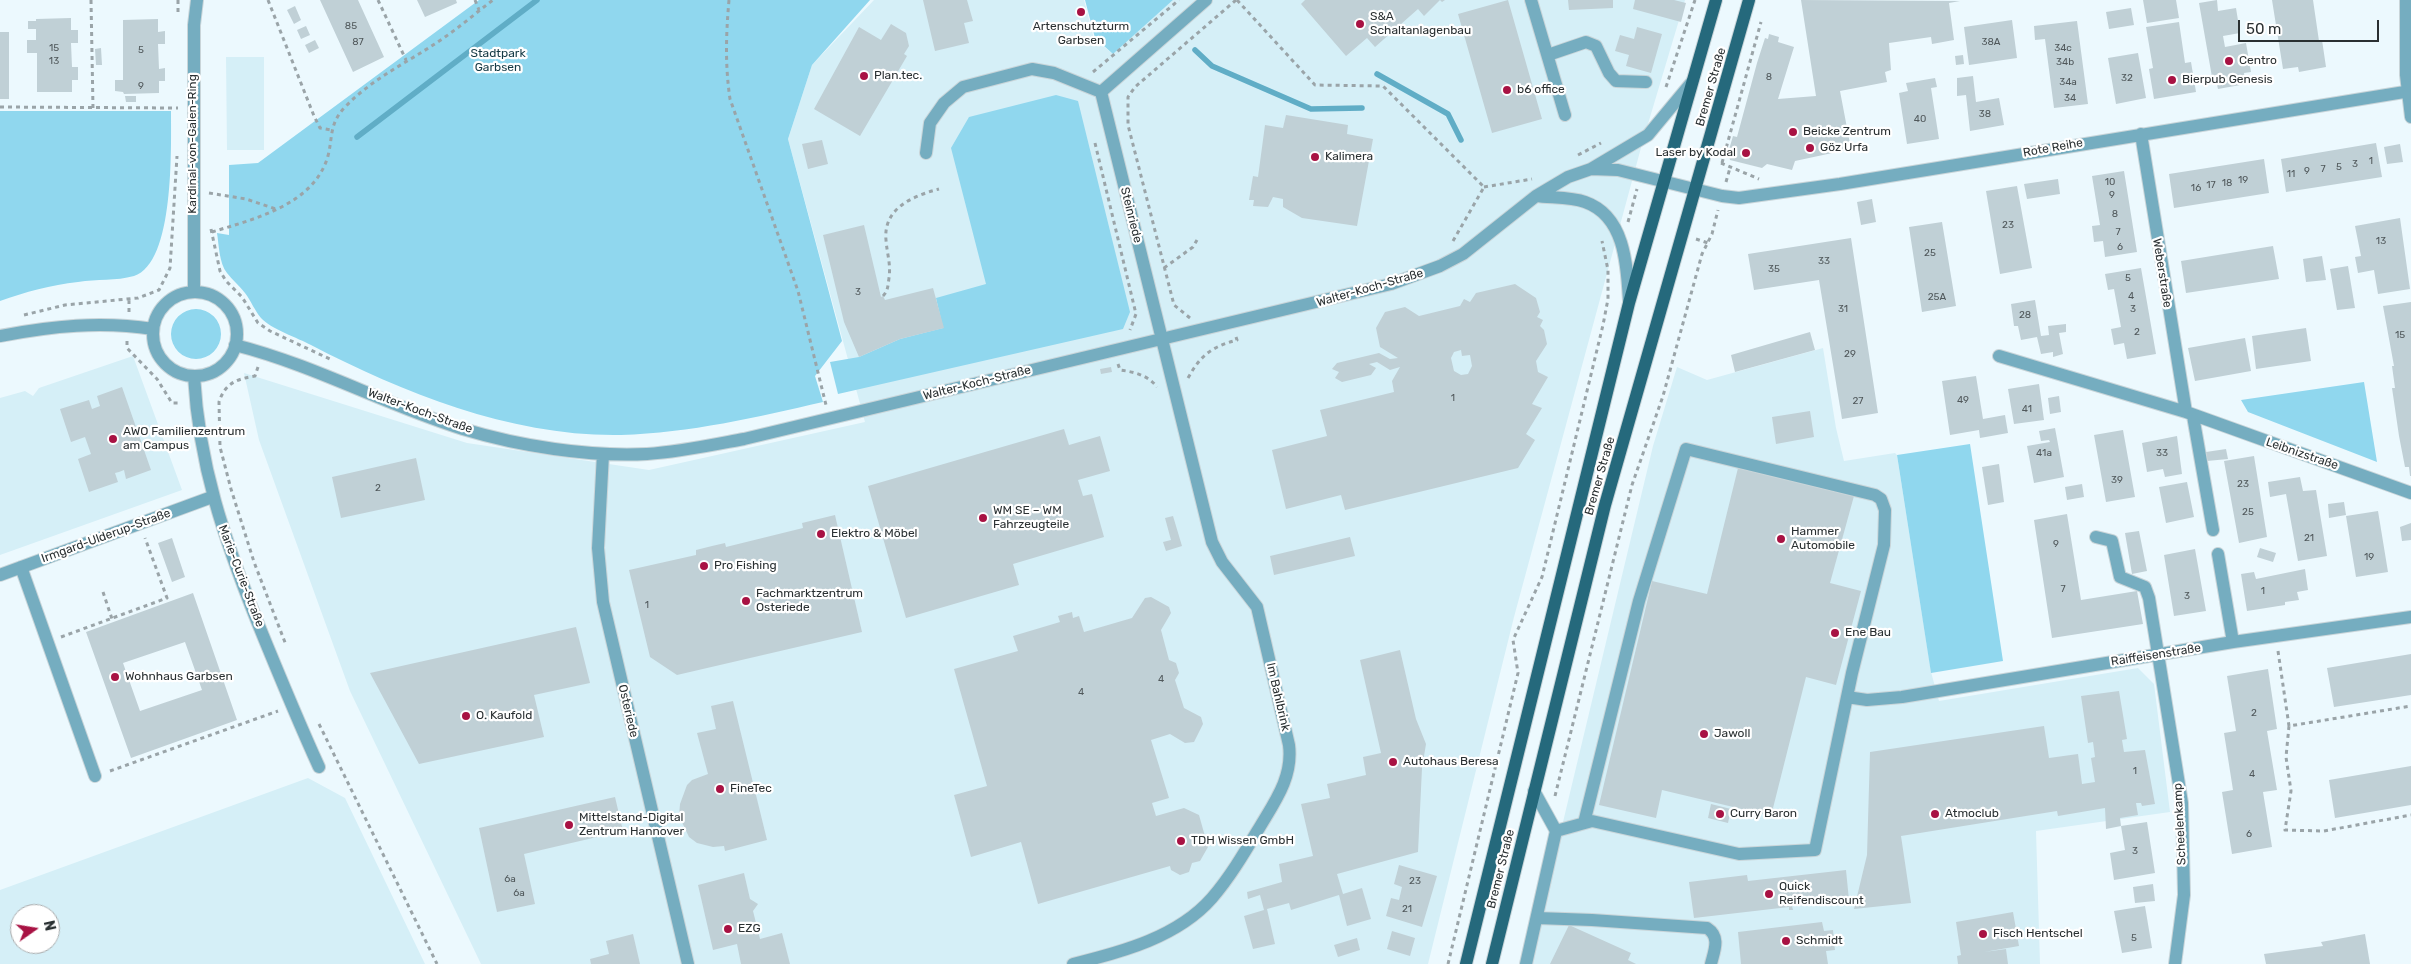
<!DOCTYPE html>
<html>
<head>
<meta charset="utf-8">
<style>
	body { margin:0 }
	#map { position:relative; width:2411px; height:964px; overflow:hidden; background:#ecf9fe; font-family:Rubik,sans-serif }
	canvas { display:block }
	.north { position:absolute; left:10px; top:904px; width:50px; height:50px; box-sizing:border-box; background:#fff; border:1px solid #aaacad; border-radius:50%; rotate:77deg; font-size:14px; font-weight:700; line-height:20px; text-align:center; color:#2a3032 }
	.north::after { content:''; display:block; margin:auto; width:18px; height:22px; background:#a81243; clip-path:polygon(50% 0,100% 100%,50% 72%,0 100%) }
	.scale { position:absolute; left:2238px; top:20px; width:141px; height:22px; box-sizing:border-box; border:2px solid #2a3032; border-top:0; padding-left:6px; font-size:15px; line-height:18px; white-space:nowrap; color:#2a3032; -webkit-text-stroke:4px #fff; paint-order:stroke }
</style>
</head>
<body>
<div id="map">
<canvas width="2411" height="964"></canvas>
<div class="north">N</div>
<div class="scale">50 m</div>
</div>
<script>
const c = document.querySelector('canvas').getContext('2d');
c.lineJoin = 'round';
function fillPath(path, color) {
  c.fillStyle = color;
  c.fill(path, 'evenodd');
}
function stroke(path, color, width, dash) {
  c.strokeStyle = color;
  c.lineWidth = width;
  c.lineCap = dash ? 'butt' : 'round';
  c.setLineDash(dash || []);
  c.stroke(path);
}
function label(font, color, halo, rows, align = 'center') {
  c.font = font + ' Rubik,sans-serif';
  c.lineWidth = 4.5;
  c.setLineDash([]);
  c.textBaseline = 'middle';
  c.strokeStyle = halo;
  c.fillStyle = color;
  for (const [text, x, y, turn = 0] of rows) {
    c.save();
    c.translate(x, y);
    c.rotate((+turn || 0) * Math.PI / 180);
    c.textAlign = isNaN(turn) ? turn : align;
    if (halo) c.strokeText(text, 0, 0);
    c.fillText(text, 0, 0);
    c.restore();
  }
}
fillPath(new Path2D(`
	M874,0H1084L1094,39L1113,54L1173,0H1685L1642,144L1514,617L1428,964H481L350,691L259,440L244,373L467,443L649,470L865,422L788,139L812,65Z
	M226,57H264V150H227Z
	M1823,348L1836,428L1844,461L1895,453L1897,455L1931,672L1939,701L2138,668L2154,684L2170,812L2036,831L2040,964H1529L1653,446L1677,367L1707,380Z
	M133,356L182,490L0,555V398L25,391L33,396L39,388Z
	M308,778L345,798L425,964H0V890ZM20,914H50V944H20Z`), '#d5eff7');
fillPath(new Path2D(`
	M479,0H870L812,65L788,139L842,341L815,376L823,402C757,417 690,433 621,435C514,437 405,394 311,345C298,338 271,329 261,318C255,311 251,301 245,293C240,286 232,280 227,273C219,263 219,245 217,233L229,235V165L258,163Z
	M1085,0H1173L1113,54L1095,38Z
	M1056,95L1078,101L1130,312L1123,329L838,394L830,362L859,357L900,339L943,328L936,298L986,284L951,148L969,117Z
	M0,111H171C171,146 175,263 134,276C116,281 97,279 78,282C51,285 25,292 0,301Z
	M171 334a25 25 0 1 1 50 0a25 25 0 1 1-50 0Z
	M2364,382L2377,462L2248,412L2241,400Z
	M1970,444L2003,661L1931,673L1897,455Z`), '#90d7ee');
stroke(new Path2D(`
	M1195,50L1212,66L1311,109L1362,108
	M1377,74L1448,114L1461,140
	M357,137L537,0`), '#60adc6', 5.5);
fillPath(new Path2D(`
	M320,0H358L384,57L353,72Z
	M417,0H456L457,3L425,17Z
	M923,0H967L973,21L964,23L969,43L935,51Z
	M1305,0H1445L1442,2L1440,0L1424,16L1418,9L1375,47L1367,38L1346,56L1301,4Z
	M1508,0L1542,119L1492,133L1458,14Z
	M1568,0H1613V8L1569,10Z
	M1635,0H1674L1686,3L1681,22L1633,9Z
	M1801,0L1960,1L1949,3L1954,40L1932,44L1931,37L1889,43L1891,70L1885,72L1887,82L1840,91L1851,149L1795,161L1792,170L1767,164L1762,168L1730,160L1728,153L1733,136L1737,137L1757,63L1765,38L1768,39L1769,34L1779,37L1778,42L1794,47L1778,99L1816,96Z
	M2143,0H2176L2179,18L2147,23Z
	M2217,0L2218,11L2236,8L2240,33L2223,36L2225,47L2246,43L2251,72L2244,73L2246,84L2218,89L2215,76L2212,77L2199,3Z
	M2272,0H2313L2319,41L2322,40L2326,67L2299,72L2298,67L2283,69Z
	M295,6L301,20L294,24L287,10Z
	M1084,7L1086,15L1079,17L1077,10Z
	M2131,8L2134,25L2109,29L2106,12Z
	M71,18V30H78V43H71L72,67H78V80H72V92H37V53H27V40H36V29H28V21H36V19Z
	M158,19V32L165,31V44H158L159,69L165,68V81H159V93L124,94L123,92L115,91V80H123V20Z
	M2012,20L2017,58L1969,65L1964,27Z
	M2077,21L2088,104L2054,108L2045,39L2035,40L2034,26Z
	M2179,22L2185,63L2191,62L2196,92L2154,99L2149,69L2153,68L2146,27Z
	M891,24L906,33L909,46L904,54L907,56L860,136L814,109L859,27L881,40Z
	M306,26L310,35L301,39L297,30Z
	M1637,27L1662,34L1651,73L1626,66L1629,55L1615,51L1620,35L1634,39Z
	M0,32H9V99H0Z
	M315,40L319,48L309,53L305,45Z
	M101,48L102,65H96L95,49Z
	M2138,53L2146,98L2116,104L2108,58Z
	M1963,55L1964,64L1956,65L1955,56Z
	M1973,76L1976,102L1999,98L2004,125L1970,131L1966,95L1957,96V78Z
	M1935,78L1937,87L1931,88L1939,139L1907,144L1899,93L1908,91L1906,83Z
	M125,96H136V102H126Z
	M1286,115L1348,125L1347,134L1373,139L1357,226L1302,218L1283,207V199L1273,197L1268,207L1253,206L1254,200H1249L1253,176L1258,177L1265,125L1283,128Z
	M822,140L828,164L808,169L802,144Z
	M2376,143L2382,177L2286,192L2281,159Z
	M2400,144L2403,162L2387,164L2384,147Z
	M2264,159L2269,193L2174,208L2169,174Z
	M2124,171L2137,252L2105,257L2103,241L2094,242L2092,226L2100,225L2092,176Z
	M2058,179L2060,194L2027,199L2024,184Z
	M2017,186L2032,268L2000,274L1986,191Z
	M1872,199L1876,222L1861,225L1857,202Z
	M2400,218L2410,289L2378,294L2374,270L2358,273L2355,257L2361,256L2355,226Z
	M1942,222L1956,306L1922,312L1909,227Z
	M864,225L881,297L883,296L885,300L933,288L944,328L900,339L859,357L844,322L823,235Z
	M1851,238L1878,413L1842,419L1819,280L1754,290L1748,254Z
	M2273,246L2279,279L2186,293L2181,261Z
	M2322,256L2326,280L2306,282L2303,259Z
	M2348,266L2355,308L2337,310L2330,269Z
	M2141,268L2156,354L2127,359L2124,343L2114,345L2111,329L2121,327L2114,289L2108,290L2105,274Z
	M1515,284L1536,298L1540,312L1537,317L1543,320L1540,326L1544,330L1547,344L1536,361L1538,372L1548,377L1532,404L1542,408L1526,434L1535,440L1518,468L1345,510L1341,495L1286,509L1272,450L1327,436L1320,410L1394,392L1392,381L1400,367L1390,370L1377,362L1369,364L1376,368L1371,375L1342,382L1335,378L1339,372L1332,369L1337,363L1379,353L1390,359L1398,358L1380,347L1376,328L1385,312L1405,307L1419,316L1460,306L1464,299L1470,302L1476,293ZM1461,350L1462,356L1470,355L1472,366L1468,374L1461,375L1454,371L1451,358L1454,352Z
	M2035,300L2041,336L2049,335L2048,326L2066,324V332L2059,333L2063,354L2053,357V352L2041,354L2037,337L2021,340L2018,326H2014L2011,304Z
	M2411,302V476H2410L2409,467H2405L2399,436L2392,388H2395L2392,366H2394L2383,306Z
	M2306,328L2311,361L2256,369L2252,336Z
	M1810,332L1815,350L1735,372L1731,355Z
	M2245,338L2251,371L2195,381L2188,348Z
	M1111,367L1112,372L1101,374L1100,369Z
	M1976,376L1983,419L2005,415L2008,433L1980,438L1979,430L1950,435L1942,381Z
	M2039,384L2044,420L2014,424L2008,389Z
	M122,387L151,470L126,479L124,470L119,472L115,473L118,482L89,492L78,459L91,454L85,437L71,442L60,409L89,400L92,409L100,406L97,396Z
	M2059,396L2061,412L2050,414L2048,398Z
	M1810,411L1814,437L1776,444L1772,417Z
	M2055,428L2064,477L2034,483L2027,446L2050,442L2049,440L2041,441L2039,431Z
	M1064,429L1069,445L1100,436L1110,471L1078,480L1083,496L1092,494L1104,537L1013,564L1019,585L906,618L868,486Z
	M2123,430L2135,497L2106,502L2094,435Z
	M2177,436L2182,474L2165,477L2163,469L2147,472L2142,443Z
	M2226,449L2228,459L2207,461L2206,452Z
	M2254,456L2267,537L2239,543L2224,461Z
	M416,458L425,500L341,518L332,477Z
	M1999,464L2004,502L1988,505L1982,467Z
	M1738,468L1854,496L1830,583L1861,591L1836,685L1806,677L1771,816L1662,790L1656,818L1599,805L1652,581L1707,594Z
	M2300,477L2303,491L2316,490L2327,556L2298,561L2286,494L2270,497L2268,482Z
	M2187,482L2194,517L2166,523L2159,487Z
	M2082,484L2084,497L2067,500L2065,487Z
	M2344,502L2346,515L2329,518L2328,504Z
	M2378,511L2388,572L2356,577L2346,516Z
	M2067,514L2081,600L2137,591L2143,624L2052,638L2034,520Z
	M835,515L862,632L677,675L650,657L629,570L696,555V550L712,546L725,543L726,547L803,528L802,523Z
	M1173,516L1182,546L1166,551L1163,542L1171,540L1165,518Z
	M2411,523V540L2402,541L2400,527Z
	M2139,531L2147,571L2132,574L2125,533Z
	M1350,537L1355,556L1274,575L1270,556Z
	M172,538L185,577L172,582L158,543Z
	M2260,548L2276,553L2273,562L2257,557Z
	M2195,549L2206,611L2174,616L2164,555Z
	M2305,569L2308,590L2297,592L2299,600L2285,602V605L2247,611L2241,574L2254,572L2256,579Z
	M193,593L237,720L131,758L86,632ZM185,642L202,690L140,711L123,663Z
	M1151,597L1169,607L1171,613L1161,630L1169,660L1176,663L1179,673L1175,680L1184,708L1201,717L1203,724L1194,742L1185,743L1170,734L1151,740L1169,798L1152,803L1156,816L1184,808L1199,815L1208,847L1200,861L1192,863L1189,872L1180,875L1171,870L1170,866L1038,904L1021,842L971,857L954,795L987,786L954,669L1018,651L1013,636L1060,622L1058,616L1072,612L1073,618L1079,616L1084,632L1132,618L1145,598Z
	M576,627L590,683L534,695L544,737L419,764L370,673Z
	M1400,650L1416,719L1426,744L1422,768L1418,852L1337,874L1343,894L1362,888L1371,919L1347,926L1339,895L1291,910L1289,903L1267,909L1275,944L1253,949L1244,916L1264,910L1260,895L1248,899L1247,892L1282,882L1279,864L1313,856L1301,804L1330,798L1327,784L1366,775L1363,757L1381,753L1360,660Z
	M2411,654V695L2334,707L2327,668Z
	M2268,669L2277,729L2267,731L2277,790L2263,792L2272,847L2232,854L2222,792L2233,790L2224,733L2236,731L2227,676Z
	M2119,691L2127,739L2122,740L2124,752L2145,750L2155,804L2142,806L2141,803H2136L2138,815L2120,818L2121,826L2147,822L2155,873L2114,880L2110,853L2125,850L2121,826L2106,829L2105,808L2058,816L2057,811L1901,836L1911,903L1854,909L1867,855L1870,752L2044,726L2049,758L2078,754L2082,784L2095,782L2091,758L2095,757L2093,742L2088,743L2081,696Z
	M733,701L767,840L725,851L724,846L713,847L697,843L689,837L679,816L680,804L687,785L692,780L708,774L697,733L716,729L711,706Z
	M2411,766V805L2335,818L2329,780Z
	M615,797L623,831L524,854L535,904L497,912L479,828Z
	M1711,804L1731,809L1728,823L1708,818Z
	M1399,865L1437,876L1422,927L1386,916L1391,898L1399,900L1402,887L1394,884Z
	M1846,870L1849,900L1792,906L1793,910H1789V907L1694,918L1689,882L1747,875L1748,881Z
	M744,873L750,899L758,904L753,911L760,939L782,933L790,964H741L737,944L713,950L698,885Z
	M2153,884L2155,901L2135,903L2133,887Z
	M2145,906L2152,948L2122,953L2114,911Z
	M2013,912L2019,946L1984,952L2006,949L2008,964H1958L1957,956L1961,955L1956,922Z
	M1822,922L1824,931L1833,930L1835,950L1826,951L1828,964H1741L1738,932Z
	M1569,925L1631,953L1628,960L1636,964H1550Z
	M1392,931L1415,938L1410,956L1387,949Z
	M633,934L640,964H591L590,959L609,954L606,941Z
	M2365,934L2370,964H2266L2264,954L2323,946L2321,942Z
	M1357,938L1360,950L1338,957L1334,945Z`), '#c0d0d6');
const minor = new Path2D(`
	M1531,0L1565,115
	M2406,0V75L2411,117
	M1548,55L1586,42L1596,46L1609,73L1616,81L1646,82
	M2141,134L2186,412
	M926,153L930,123L944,103L963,87L1032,69L1054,73L1101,92
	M1591,169L1648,135L1692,82
	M1536,196C1551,198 1571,197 1585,202C1625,216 1627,265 1629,301
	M194,291V25L197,0
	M153 334a42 42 0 1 1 84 0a42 42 0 1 1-84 0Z
	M0,336C52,326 101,321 153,329
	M235,345C314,365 386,405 463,429C519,446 589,457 647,454C680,452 712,445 744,439L1391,284L1440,266L1463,254L1536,196L1568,177L1591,169L1618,170L1722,196L1739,198L1840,184L2411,91
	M1999,356L2186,412L2411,493
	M194,376C199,466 224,538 257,621C277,670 297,719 319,767
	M2193,416L2213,530
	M603,454L598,548L603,602L688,964
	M2096,537L2112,541L2120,577L2145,587L2149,598L2182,803L2184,895L2175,964
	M2218,554L2233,642
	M21,567L95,776
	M0,575L212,497
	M1847,697L1867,700L1902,697L2233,642L2411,617
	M1556,831L1592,821L1739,854L1815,850L1852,673L1884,545L1885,510L1881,499L1875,495L1686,449L1639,601L1584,823
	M1537,918L1592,920L1707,928C1721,937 1714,951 1711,964
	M1073,964C1122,952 1178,937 1212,898C1231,876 1246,850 1261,825C1276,800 1293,776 1289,745L1257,607L1222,562L1212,542L1101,92L1206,0
	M1526,964L1556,831L1534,791`);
const major = new Path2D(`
	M1466,964L1629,303L1716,0
	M1492,964L1605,505L1749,0`);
stroke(minor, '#c9d5d9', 14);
stroke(major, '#c9d5d9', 14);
stroke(new Path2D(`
	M91,0L93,108
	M178,0V14
	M268,0L314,116L320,128L331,130
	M378,0L406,60
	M475,0L479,10
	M729,0C726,34 725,65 730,99L798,291L826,405
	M1237,0L1315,85L1383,86L1484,187
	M1093,72L1179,0
	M1666,87L1695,0
	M0,107L178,108
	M1095,143L1136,314L1130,330
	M1578,155L1601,143
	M1721,163L1759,179
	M1722,163L1761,22
	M1726,182L1730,168
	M1484,187L1532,179
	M209,193L246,199L276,209
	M1628,222L1637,189
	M211,229L220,271L226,281L242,297L258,323L270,331L332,360
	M212,232C254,219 314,205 328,156C333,136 329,124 345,107C375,76 411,61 445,37C461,26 477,12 493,0
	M1696,239L1708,243
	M1453,241L1484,187
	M1164,268L1193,247L1197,240
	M883,296C888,291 888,285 889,278C891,264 887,254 886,240C883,208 913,196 939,189
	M129,312V299
	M24,315L65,305L138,298L159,290L170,268L177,156
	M1190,318L1174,305L1128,125V97L1135,87L1236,0
	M127,341V348L157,379L172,403H181
	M1118,364L1120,370C1134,372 1148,375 1157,387
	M258,367L255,376C237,379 225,383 219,402L220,447L231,489L254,562L286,645
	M1188,378C1201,355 1211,347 1237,340L1236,337
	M103,592L112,619
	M61,637L167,598L145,538
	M2278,651L2289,726L2411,706
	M319,724L437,964
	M2289,726L2286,757L2291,791L2285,830L2324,831L2411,815
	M110,771L278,711
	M1555,796L1632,485L1663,396L1702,254L1712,234L1718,210
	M1448,964L1518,673L1513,640L1542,577L1603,325L1608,299V270L1602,241`), '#9aa4a8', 3, [4, 4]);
stroke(minor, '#75adc0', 12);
stroke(major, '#25697c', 12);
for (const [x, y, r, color] of [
	[1081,12,5,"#a81243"],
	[1360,24,5,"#a81243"],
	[2229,61,5,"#a81243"],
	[864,76,5,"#a81243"],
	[2172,80,5,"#a81243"],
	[1507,90,5,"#a81243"],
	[1793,132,5,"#a81243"],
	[1810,148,5,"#a81243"],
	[1746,153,5,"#a81243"],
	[1315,157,5,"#a81243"],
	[113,439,5,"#a81243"],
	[983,518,5,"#a81243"],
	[821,534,5,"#a81243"],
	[1781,539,5,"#a81243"],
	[704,566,5,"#a81243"],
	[746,601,5,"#a81243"],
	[1835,633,5,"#a81243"],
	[115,677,5,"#a81243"],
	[466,716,5,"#a81243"],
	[1704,734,5,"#a81243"],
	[1393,762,5,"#a81243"],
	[720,789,5,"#a81243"],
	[1720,814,5,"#a81243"],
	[1935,814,5,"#a81243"],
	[569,825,5,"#a81243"],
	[1181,841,5,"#a81243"],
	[1769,894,5,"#a81243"],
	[728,929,5,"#a81243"],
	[1983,934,5,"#a81243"],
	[1786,941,5,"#a81243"]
]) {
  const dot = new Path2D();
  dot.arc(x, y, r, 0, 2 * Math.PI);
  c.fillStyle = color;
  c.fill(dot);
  stroke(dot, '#fff', 2);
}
label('10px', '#50585b', null, [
	["85",351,26],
	["87",358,42],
	["38A",1991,42],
	["15",54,48],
	["34c",2063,48],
	["5",141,50],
	["13",54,61],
	["34b",2065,62],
	["8",1769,77],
	["32",2127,78],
	["34a",2068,82],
	["9",141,86],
	["34",2070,98],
	["38",1985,114],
	["40",1920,119],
	["1",2371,161],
	["3",2355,164],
	["5",2339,167],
	["7",2323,169],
	["9",2307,171],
	["11",2291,174],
	["19",2243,180],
	["10",2110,182],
	["18",2227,183],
	["17",2211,185],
	["16",2196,188],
	["9",2112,195],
	["8",2115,214],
	["23",2008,225],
	["7",2118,232],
	["13",2381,241],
	["6",2120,247],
	["25",1930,253],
	["33",1824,261],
	["35",1774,269],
	["5",2128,278],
	["3",858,292],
	["4",2131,296],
	["25A",1937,297],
	["31",1843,309],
	["3",2133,309],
	["28",2025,315],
	["2",2137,332],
	["15",2400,335],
	["29",1850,354],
	["1",1453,398],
	["49",1963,400],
	["27",1858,401],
	["41",2027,409],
	["41a",2044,453],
	["33",2162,453],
	["39",2117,480],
	["23",2243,484],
	["2",378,488],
	["25",2248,512],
	["21",2309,538],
	["9",2056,544],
	["19",2369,557],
	["7",2063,589],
	["1",2263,591],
	["3",2187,596],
	["1",647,605],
	["4",1161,679],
	["4",1081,692],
	["2",2254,713],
	["1",2135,771],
	["4",2252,774],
	["6",2249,834],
	["3",2135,851],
	["6a",510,879],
	["23",1415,881],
	["6a",519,893],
	["21",1407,909],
	["5",2134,938]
]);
label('12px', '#2a3032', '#fff', [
	["S&A",1370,17],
	["Schaltanlagenbau",1370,31],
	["Artenschutzturm",1081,27,"center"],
	["Garbsen",1081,41,"center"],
	["Centro",2239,61],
	["Plan.tec.",874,76],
	["Bierpub Genesis",2182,80],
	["b6 office",1517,90],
	["Beicke Zentrum",1803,132],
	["Göz Urfa",1820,148],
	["Laser by Kodal",1736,153,"right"],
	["Kalimera",1325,157],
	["AWO Familienzentrum",123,432],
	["am Campus",123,446],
	["WM SE – WM",993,511],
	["Fahrzeugteile",993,525],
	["Hammer",1791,532],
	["Automobile",1791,546],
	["Elektro & Möbel",831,534],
	["Pro Fishing",714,566],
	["Fachmarktzentrum",756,594],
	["Osteriede",756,608],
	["Ene Bau",1845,633],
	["Wohnhaus Garbsen",125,677],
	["O. Kaufold",476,716],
	["Jawoll",1714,734],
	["Autohaus Beresa",1403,762],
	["FineTec",730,789],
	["Curry Baron",1730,814],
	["Atmoclub",1945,814],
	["Mittelstand-Digital",579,818],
	["Zentrum Hannover",579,832],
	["TDH Wissen GmbH",1191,841],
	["Quick",1779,887],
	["Reifendiscount",1779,901],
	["EZG",738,929],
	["Fisch Hentschel",1993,934],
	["Schmidt",1796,941]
], 'left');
label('12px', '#143944', '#fff', [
	["Stadtpark",498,54],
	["Garbsen",498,68]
]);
label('12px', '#2a3032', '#fff', [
	["Bremer Straße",1711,87,-74],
	["Kardinal-von-Galen-Ring",193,144,-90],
	["Rote Reihe",2053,148,-10],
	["Steinriede",1131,215,76],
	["Weberstraße",2162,273,81],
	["Walter-Koch-Straße",1370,288,-16],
	["Walter-Koch-Straße",977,383,-14],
	["Walter-Koch-Straße",420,411,20],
	["Leibnizstraße",2302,454,19],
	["Bremer Straße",1600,476,-74],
	["Irmgard-Ulderup-Straße",106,536,-20],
	["Marie-Curie-Straße",241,576,69],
	["Raiffeisenstraße",2156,655,-9],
	["Im Bahlbrink",1278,697,77],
	["Osteriede",628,711,77],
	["Scheelenkamp",2180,824,-93],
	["Bremer Straße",1501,869,-76]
]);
</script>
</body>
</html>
